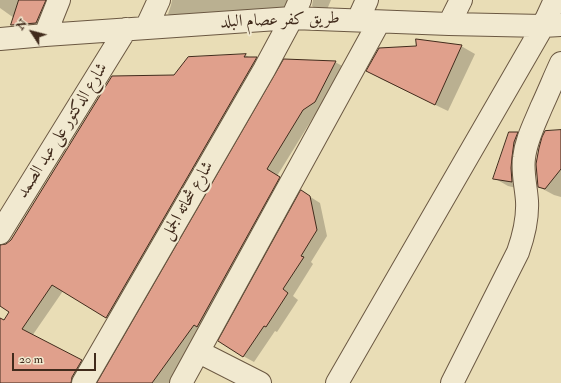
<!DOCTYPE html>
<html>
<head>
<meta charset="utf-8">
<style>
	body { margin:0 }
	#map { position:relative; width:561px; height:383px; overflow:hidden; background:#e9ddb6; font-family:"IM FELL Double Pica",serif }
	canvas { display:block }
	.north { position:absolute; left:12px; top:12px; width:40px; height:40px; -webkit-text-stroke:3px #f1e9d0; paint-order:stroke; rotate:306deg; font-size:11px; font-weight:700; line-height:16px; text-align:center; color:#412b1c }
	.north::after { content:''; display:block; margin:auto; width:14px; height:18px; background:#412b1c; clip-path:polygon(50% 0,100% 100%,50% 72%,0 100%) }
	.scale { position:absolute; left:12px; top:353px; width:84px; height:18px; box-sizing:border-box; border:2px solid #412b1c; border-top:0; padding-left:5px; font-size:12px; line-height:14px; white-space:nowrap; color:#412b1c; -webkit-text-stroke:3px #f1e9d0; paint-order:stroke }
</style>
</head>
<body>
<div id="map">
<canvas width="561" height="383"></canvas>
<div class="north">N</div>
<div class="scale">20 m</div>
</div>
<script>
const c = document.querySelector('canvas').getContext('2d');
c.lineJoin = 'round';
function fillPath(path, color) {
  c.fillStyle = color;
  c.fill(path, 'evenodd');
}
function stroke(path, color, width, dash) {
  c.strokeStyle = color;
  c.lineWidth = width;
  c.lineCap = dash ? 'butt' : 'round';
  c.setLineDash(dash || []);
  c.stroke(path);
}
function label(font, color, halo, rows, align = 'center') {
  c.font = font + ' "IM FELL Double Pica",Amiri,serif';
  c.lineWidth = 4;
  c.setLineDash([]);
  c.textBaseline = 'middle';
  c.strokeStyle = halo;
  c.fillStyle = color;
  for (const [text, x, y, turn = 0] of rows) {
    c.save();
    c.translate(x, y);
    c.rotate((+turn || 0) * Math.PI / 180);
    c.textAlign = isNaN(turn) ? turn : align;
    if (halo) c.strokeText(text, 0, 0);
    c.fillText(text, 0, 0);
    c.restore();
  }
}
fillPath(new Path2D(`
	M0,0H57L45,28L21,30L12,25L14,18L0,8Z
	M172,0H299L294,11L178,19L168,14L171,5Z
	M313,0H331L326,12H322L312,6Z
	M461,46L475,54L448,111L381,79L368,71Z
	M245,55L251,58H256L267,64L117,324L63,291L32,336L92,367L83,383H0V330L10,312L0,305V246L7,245L174,76L188,58Z
	M335,62L346,68L326,108L314,116L277,176L290,184L205,331L171,378L174,380L173,383H99Z
	M561,131V197L554,195L539,187Z
	M517,133L531,141L525,190L508,186L494,178Z
	M301,191L320,203L327,236L311,262L313,264L293,296L298,300L277,332L275,331L254,362L243,356Z`), '#0003');
const building = new Path2D(`
	M19,0H46L36,23L11,25Z
	M416,39L462,45L435,105L366,71L379,48L416,46Z
	M246,54L244,57H257L106,318L52,285L22,329L82,360L72,377L71,383H0V318L4,320L9,312L0,306V245L6,244L11,240L112,76L174,75L188,57Z
	M284,59L336,61L315,102L303,110L267,169L280,177L197,327L194,325L152,383H97Z
	M561,130V169L545,189L538,187L536,164L539,148L542,137L545,131Z
	M509,132H518L514,142L512,157L511,168L512,182L493,179Z
	M301,190L310,196L317,230L301,256L304,257L283,289L288,293L266,327L264,326L243,357L218,341Z`);
fillPath(building, '#e0a08c');
stroke(building, '#412b1c', 1);
const minor = new Path2D(`
	M358,20L367,0
	M449,24L461,0
	M146,28L159,0
	M45,35L59,0
	M0,39L45,35L292,18L449,24L543,26L561,25
	M0,233L126,29
	M199,352L260,383
	M83,383L264,70L292,18L300,0
	M181,383L379,22
	M337,383L543,26L555,0
	M452,383L518,252C524,235 528,219 527,201C526,186 522,172 524,158C526,140 534,125 541,108C548,93 554,78 561,63`);
stroke(minor, '#6b5842', 24);
stroke(minor, '#f1e9d0', 22);
label('17px', '#412b1c', '#f1e9d0', [
	["طريق كفر عصام البلد",280,21,-2],
	["شارع الدكتور على عبد الصمد",63,131,-58],
	["شارع شحاته الجمل",188,201,-60]
]);
</script>
</body>
</html>
